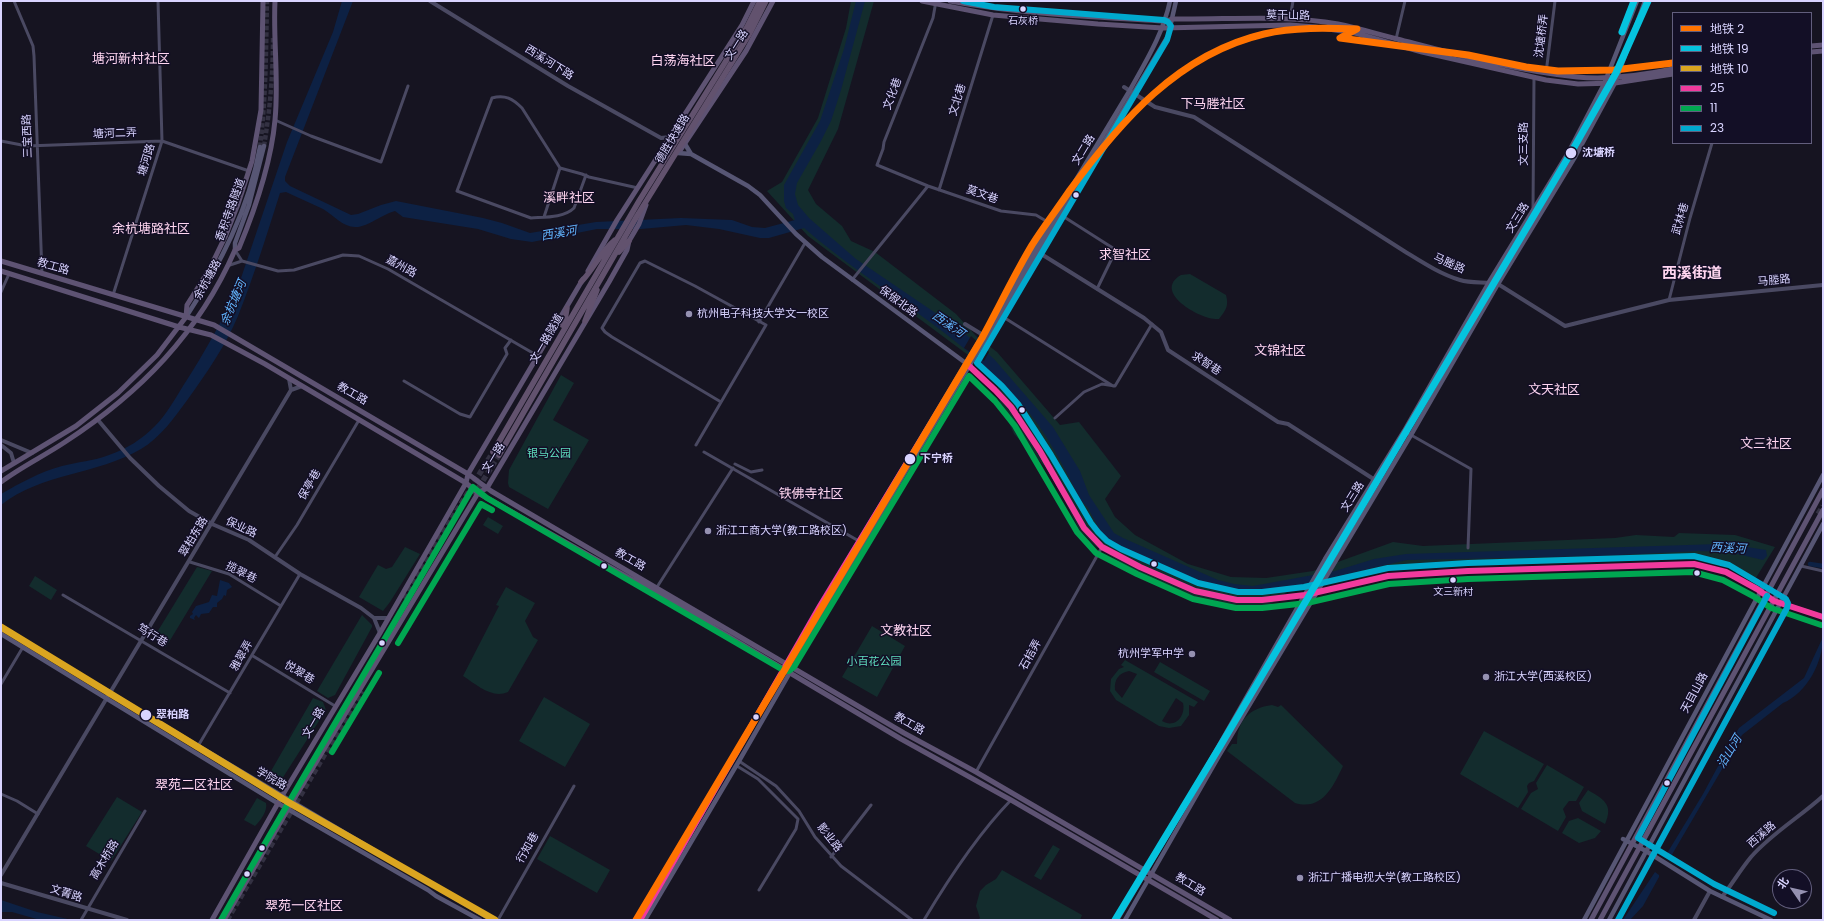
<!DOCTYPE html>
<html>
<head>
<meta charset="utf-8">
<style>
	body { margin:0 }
	#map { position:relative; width:1824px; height:921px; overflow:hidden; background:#161421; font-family:Poppins,"Noto Sans SC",sans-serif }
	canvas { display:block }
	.frame { position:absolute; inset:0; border:2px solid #d9d4ff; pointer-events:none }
	.legend { position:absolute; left:1672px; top:12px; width:140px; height:132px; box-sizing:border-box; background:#130f26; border:1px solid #625e7d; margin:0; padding:5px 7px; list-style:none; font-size:12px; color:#d9d4ff }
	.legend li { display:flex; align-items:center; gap:8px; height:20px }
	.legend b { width:20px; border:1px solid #625e7d }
	.north { position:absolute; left:1772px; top:869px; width:40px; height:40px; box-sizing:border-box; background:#130f26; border:1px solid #625e7d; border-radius:50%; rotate:304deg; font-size:11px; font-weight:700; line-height:16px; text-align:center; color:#d9d4ff }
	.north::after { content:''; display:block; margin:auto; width:14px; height:18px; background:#9591b1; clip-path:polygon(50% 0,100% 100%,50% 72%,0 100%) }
</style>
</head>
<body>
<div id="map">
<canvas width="1824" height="921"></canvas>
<div class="frame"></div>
<ul class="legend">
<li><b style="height:5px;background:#ff7300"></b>地铁 2</li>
<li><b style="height:5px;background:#05c3de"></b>地铁 19</li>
<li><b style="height:5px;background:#daa520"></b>地铁 10</li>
<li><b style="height:5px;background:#f13a9d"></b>25</li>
<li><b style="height:5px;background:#00a651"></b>11</li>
<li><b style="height:5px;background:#00a9ce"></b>23</li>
</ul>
<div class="north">北</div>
</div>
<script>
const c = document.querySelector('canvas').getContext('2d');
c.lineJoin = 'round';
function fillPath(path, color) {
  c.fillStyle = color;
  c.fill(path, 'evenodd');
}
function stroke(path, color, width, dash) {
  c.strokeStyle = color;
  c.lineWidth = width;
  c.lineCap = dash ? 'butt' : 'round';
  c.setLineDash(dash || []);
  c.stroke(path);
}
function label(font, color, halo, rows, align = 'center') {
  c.font = font + ' Poppins,"Noto Sans SC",sans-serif';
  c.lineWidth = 3;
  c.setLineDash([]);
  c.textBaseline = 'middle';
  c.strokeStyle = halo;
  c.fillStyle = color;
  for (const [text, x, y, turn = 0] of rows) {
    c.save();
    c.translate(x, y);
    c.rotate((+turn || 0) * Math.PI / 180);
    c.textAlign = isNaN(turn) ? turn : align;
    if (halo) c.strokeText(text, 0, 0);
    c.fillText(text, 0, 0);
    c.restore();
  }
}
fillPath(new Path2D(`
	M851,1H874L838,129L808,190L816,204L842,226L851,241L875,252L956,314L976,336L997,352L1060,425L1079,422L1121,476L1105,499L1115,517L1135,535L1188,564L1231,577L1266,578L1313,571L1393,542L1423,546L1615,538L1636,535L1674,537L1679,533L1735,535L1775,547L1754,581L1723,565L1686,558L1470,564L1409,567L1362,574L1288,591L1267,607L1237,608L1207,602L1162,584L1122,563L1095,546L1079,529L1050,472L1014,434L1000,404L997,381L968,355L808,236L767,191L782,182L818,118L846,28Z
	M1190,274L1226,295C1229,306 1226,310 1219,319C1202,321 1151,292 1181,275Z
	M561,375L574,383L553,420L589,440L548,509L509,487L508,483L509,470Z
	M488,517L503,526L498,534L483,525Z
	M405,547L420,554L390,602L383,611L359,597L378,565L386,569L392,567Z
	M197,567L212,571L166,647L156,639V634Z
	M35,576L57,590L51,600L29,586Z
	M506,587L535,603L525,621L533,637L538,640L508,692C492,699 477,685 463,676L499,606L496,605Z
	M362,615L372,625V627L335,695L328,698L317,691Z
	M872,626L905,646L877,697L842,677Z
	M1125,660L1198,702L1194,707L1189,705V715L1181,726L1169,728L1159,726L1116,700L1110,691L1111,679L1119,669L1124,667L1121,665ZM1129,671L1137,674L1122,698L1115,690C1114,679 1119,673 1129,671ZM1176,698L1183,703C1186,716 1175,729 1162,721Z
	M1160,662L1210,691L1204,701L1154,672Z
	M544,697L590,724L565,767L519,741Z
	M313,698L323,702L326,710L280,782L276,783L267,778Z
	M1272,705L1278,707L1281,705L1343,766C1333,787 1322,811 1295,803L1227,751L1232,744H1237C1237,721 1249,708 1272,705Z
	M1484,731L1544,764L1534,781L1529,783L1527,786L1528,792L1518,808L1460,774Z
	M1547,765L1584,787L1576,801H1569L1563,809L1566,817L1558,831L1521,809L1531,793L1538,789L1536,783Z
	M1588,790C1603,799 1614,804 1605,824L1582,811L1579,803Z
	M117,797L142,812L111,861L86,846Z
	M257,798L266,803C268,811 260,821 255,826L244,820Z
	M1578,818L1601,831L1595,838L1579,843L1562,833L1569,821Z
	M550,836L610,870L597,893L537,859Z
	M1053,845L1060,849L1041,880L1034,876Z
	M1002,870L1082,915L1080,920H978L980,918L976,906L980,891L986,885L996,879Z`), '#132c2d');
fillPath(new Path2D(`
	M342,1H353L285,177V181L290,186L351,215L358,214L381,205L396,201L483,218L502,223L530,233L596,222L681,218L732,220L752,227L765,228L795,220L793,214L786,208L784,201V185L820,121L844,49L856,1H865L841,90L831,121L821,141L797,183L795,194L798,205L809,218L856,259L962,331L994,359L1053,427L1080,471L1089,495L1114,533L1123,538L1218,580L1234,584L1253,586L1335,571L1374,559L1406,554L1719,544L1734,545L1766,550L1767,556L1763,560L1729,552L1698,551L1600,556L1407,560L1296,586L1274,590L1247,592L1222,589L1195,580L1110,541L1101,532L1088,508L1080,499C1063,465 1046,431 1021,403C960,332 874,289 804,228L769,238H760L719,229L686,225L641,229H597L532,242L511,239L478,229L403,217L395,211C383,214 366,228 355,227C343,227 333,215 323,209C311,203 298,198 286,192L280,193C267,234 254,276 238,316C226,345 206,374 188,399C175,417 160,438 141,449C97,475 41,473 1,505V494C20,483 40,472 62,466C77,462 94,461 109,455C127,449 142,439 155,426C166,415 175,399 183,386C205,352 224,318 240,281L287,142L333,32Z
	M220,580L229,583L232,587L227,590L226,596L224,595L222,599L217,603V607H213L209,613L201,614L199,618L196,615L194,618L195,620L190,618V616L193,614L192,612L196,606L209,602L212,595L217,596Z
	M1823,637C1823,662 1807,693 1783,703L1742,735L1670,858L1667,857L1666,855L1703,794L1736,733L1739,728L1804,678Z
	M1655,872L1659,875V877L1643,906L1630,920H1623Z
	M1,900L37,912L72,920H40L12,912H1Z`), '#0d2144');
fillPath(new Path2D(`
	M971,336L989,352L984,361L964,348Z`), '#161421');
stroke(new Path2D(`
	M1810,564L1823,566`), '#0d2144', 4.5);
stroke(new Path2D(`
	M264,146C270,110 273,74 273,37
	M260,147C266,98 266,50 267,1`), '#333142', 4.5, [4.5, 2]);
stroke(new Path2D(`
	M474,495L499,455
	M1818,514L1823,506
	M403,598L493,452
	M227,920L362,691`), '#333142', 5.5, [5.5, 3]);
stroke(new Path2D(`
	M14,1L33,46L34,56L42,274
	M936,1L933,18L884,142L883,149L877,165L928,186L1001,211L1036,215L1051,224
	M1290,19L1293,1
	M1396,39L1405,1
	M1546,73L1555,1
	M275,120L311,136L381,162L408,86
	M1,141L27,146L162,141L249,171
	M560,168L582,174L589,177L638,188
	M939,190L993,15
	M1533,209L1534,77
	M1061,215L1116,250L1097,289
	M544,217L560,168L522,108C513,99 505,94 492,98L457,191L531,218C544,217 564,218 574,208L586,175
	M235,250L242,261L278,271L294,270L343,255L359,256L388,269L538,356
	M227,266L242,261
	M852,280L928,186
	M1,292L9,274
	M113,295L162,141L158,1
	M1669,300L1690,218L1712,143
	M1000,315L1113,386
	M759,322L805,243
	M404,381L460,414L470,417L507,354L505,348L511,340
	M1055,418L1084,392L1102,384L1115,386L1152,324
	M1404,431L1471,469L1468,548
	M696,445L766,325L695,286L645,261L640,263L602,328L605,332L612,337L721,402
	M704,452L864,544
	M735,464L751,472L762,470
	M275,557L297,525L359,420
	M190,562L229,574L281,606
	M1801,566L1823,571
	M657,587L733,468
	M63,595L230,693
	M253,656L335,706
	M1,684L23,647
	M198,746L300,574
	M739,761L776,786L799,811L815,837L841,866L912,920
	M737,766L758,779L798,819L796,829L759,890
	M976,772L1102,547
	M1,794L17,801L38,814
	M831,857L871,805
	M81,920L145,811
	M498,920L574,786
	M924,920C949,878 977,835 1011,800`), '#4a4962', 3);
stroke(new Path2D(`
	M430,1L568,86L661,138L670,137
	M1124,87L1155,107L1194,117L1404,251C1422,262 1440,274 1460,280C1472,284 1486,281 1498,284L1565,326L1669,300L1823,285
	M1038,252L1144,318L1161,332L1168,350L1278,422L1288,424L1375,480
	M965,324L983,335
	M289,379L291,390
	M98,420L130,458L159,486L189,511L212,524L249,540L300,574L361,608L374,618L380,633
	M1,440L32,453
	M1,445L11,453L14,463
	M374,618H389
	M1,875L291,390L302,386
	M1,883L127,920
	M1722,897C1732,884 1741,869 1751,857C1772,833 1800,817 1823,796
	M1694,920L1710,891`), '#4a4962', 4);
stroke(new Path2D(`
	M685,144L691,154
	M678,153L691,154L748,186L760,195L796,234L822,257L967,364L997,392L1011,408L1033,440L1084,528L1102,547L1140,567L1195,591L1237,600H1262L1305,595L1388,576L1468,571L1694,564L1726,572L1757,589L1774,601L1823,617
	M235,250V243L249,205L264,146
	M186,317C220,265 249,209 260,147
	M1,627L198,746L492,920
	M1,634L279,804L428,890L436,896L480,920
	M1623,839L1646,851L1710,891L1771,920
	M640,920L748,734L820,606L1130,90C1146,61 1163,34 1170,1
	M645,920L739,761L903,476L1168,36L1176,1
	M1117,920L1180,814L1325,559L1404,431L1489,282L1568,153L1604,84L1637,1
	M1125,920L1219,756L1411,435L1498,284L1575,157L1615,83L1645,1
	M1584,920L1823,475
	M1609,920L1823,524`), '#575674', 4.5);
stroke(new Path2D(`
	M922,1L993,15L1098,24L1163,28L1290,25L1315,27L1355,33L1422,52L1546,80L1578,84L1615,83L1673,74
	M950,1C1021,14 1094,17 1166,21L1172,19C1227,20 1284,14 1338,24C1358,28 1377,34 1397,39C1455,54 1516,71 1577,77C1606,80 1644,75 1673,69
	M1811,46L1823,45
	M1811,52L1823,51
	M681,149L746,51L773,1
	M1,261L214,325L468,474L491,491L904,733L976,772L1230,920
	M1,271L179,327L211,335L265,364L466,483L478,493L654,592L901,739L1011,800L1217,920
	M588,271L617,220L742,25L754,1
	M1,471L76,426L118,393L157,355L186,317L187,305L209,270L225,237L238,204L252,161L261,110L263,1
	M1,482C21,467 44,456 65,442C140,393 199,333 235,250L239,248C256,207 271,164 275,120C279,80 273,40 275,1
	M212,920L282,796L380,633L466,483L468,474L583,279
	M224,920L288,809L478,493L487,488L609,282L627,250L629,241L639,224L646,205
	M1591,920L1823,490
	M1600,920L1823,510`), '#5e5373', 5);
stroke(new Path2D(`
	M619,252L629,241
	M581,282C594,269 601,251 615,240
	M585,321L597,290
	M562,325L565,320L567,308
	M493,452L639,201L747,27L760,1
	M499,455L637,216L750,33L766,1`), '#62526e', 5.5);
stroke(new Path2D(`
	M967,364L995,390L1011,407L1040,451L1084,528L1102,547L1140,567L1195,591L1237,600H1262L1305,595L1388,576L1468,571L1694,564L1726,572L1757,589L1774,601L1823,617
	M640,920L820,606L967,364`), '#f13a9d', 6);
stroke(new Path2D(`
	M398,643L481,504L492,510
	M332,752L379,673
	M221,920C303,775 390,632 473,487L487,498L783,670L789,671L794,667L969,376L995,401L1015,426L1077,532L1096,553L1137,574L1193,599L1236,608H1262L1307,603L1389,584L1468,579L1693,572L1723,580L1753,596L1771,608L1821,625`), '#00a651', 6);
stroke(new Path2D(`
	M963,1L994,7L1164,20L1168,22L1171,26L1167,40L977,363L1002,386L1018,404L1051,455L1091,523L1098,532L1107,541L1121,549L1198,583L1238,592H1262L1304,587L1388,568L1468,563L1694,556L1729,565L1786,599L1788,603L1787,608L1618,920
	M1767,596L1638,838L1714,884L1774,913`), '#00a9ce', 6);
stroke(new Path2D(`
	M636,920L982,338C999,307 1014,275 1032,245C1044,226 1058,208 1070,190C1120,122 1178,54 1264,34C1294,27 1326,28 1357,29L1340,38L1468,55L1526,67L1558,71L1614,70L1673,63`), '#ff7300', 7);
stroke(new Path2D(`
	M1622,32L1634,1
	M1115,920L1222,743L1572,151L1616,73L1648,1`), '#05c3de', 7);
stroke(new Path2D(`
	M1,627L288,802L495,920`), '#daa520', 7);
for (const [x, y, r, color] of [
	[1023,9,3.5,"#d9d4ff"],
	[1571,153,6,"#d9d4ff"],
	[1076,195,3.5,"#d9d4ff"],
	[689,314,4,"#9591b1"],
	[1022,410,3.5,"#d9d4ff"],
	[910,459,6,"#d9d4ff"],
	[708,531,4,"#9591b1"],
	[1154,564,3.5,"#d9d4ff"],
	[604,566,3.5,"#d9d4ff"],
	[1697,573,3.5,"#d9d4ff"],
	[1453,580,3.5,"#d9d4ff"],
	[382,643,3.5,"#d9d4ff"],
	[1192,654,4,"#9591b1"],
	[1486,677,4,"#9591b1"],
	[146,715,6,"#d9d4ff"],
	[756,717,3.5,"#d9d4ff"],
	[1667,783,3.5,"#d9d4ff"],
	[262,848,3.5,"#d9d4ff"],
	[247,874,3.5,"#d9d4ff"],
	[1300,878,4,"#9591b1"]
]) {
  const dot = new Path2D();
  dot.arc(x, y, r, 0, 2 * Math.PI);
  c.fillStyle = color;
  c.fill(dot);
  stroke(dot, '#130f26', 1.5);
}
label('10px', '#d9d4ff', '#130f26', [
	["石灰桥",1023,21],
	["文三新村",1453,592]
]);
label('11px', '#d9d4ff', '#130f26', [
	["莫干山路",1288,16,1],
	["沈塘桥弄",1542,36,-83],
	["文一路",737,45,-58],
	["西溪河下路",549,63,32],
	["文化巷",893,94,-69],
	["文北巷",958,100,-73],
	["塘河二弄",115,134,-2],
	["三宝西路",28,136,-92],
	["德胜快速路",673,139,-59],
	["文三支路",1524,144,-90],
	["文二路",1084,150,-59],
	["塘河路",147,160,-73],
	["莫文巷",982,195,19],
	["香积寺路隧道",231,210,-70],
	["文三路",1518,218,-58],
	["武林巷",1681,219,-74],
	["马塍路",1449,264,24],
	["教工路",53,267,16],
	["嘉州路",401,267,29],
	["余杭塘路",208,280,-61],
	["马塍路",1774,281,-5],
	["保俶北路",898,302,36],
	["文一路隧道",547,339,-60],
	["求智巷",1206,364,33],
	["教工路",352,394,30],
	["文一路",494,458,-59],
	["保亭巷",310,485,-60],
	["文三路",1353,497,-58],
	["保业路",241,528,25],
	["翠柏东路",194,537,-59],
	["教工路",630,560,30],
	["揽翠巷",241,573,27],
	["笃行巷",152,636,31],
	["石桔弄",1031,655,-61],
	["雅翠弄",242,656,-60],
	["悦翠巷",299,673,31],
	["天目山路",1695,693,-62],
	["文一路",314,723,-60],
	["教工路",909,724,30],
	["学院路",271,779,30],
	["西溪路",1762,835,-41],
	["影业路",829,838,52],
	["行知巷",528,848,-60],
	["高木桥路",105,860,-59],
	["教工路",1190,885,31],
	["文菁路",66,894,17]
]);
label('bold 11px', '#d9d4ff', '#130f26', [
	["沈塘桥",1582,153],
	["下宁桥",920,459],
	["翠柏路",156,715]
], 'left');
label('11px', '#d9d4ff', '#130f26', [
	["杭州电子科技大学文一校区",697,314],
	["浙江工商大学(教工路校区)",716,531],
	["杭州学军中学",1184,654,"right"],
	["浙江大学(西溪校区)",1494,677],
	["浙江广播电视大学(教工路校区)",1308,878]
], 'left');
label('11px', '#5fe0c0', '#130f26', [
	["银马公园",549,454],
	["小百花公园",874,662]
]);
label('italic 12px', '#62b6ff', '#130f26', [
	["西溪河",559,234,-10],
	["余杭塘河",234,303,-67],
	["西溪河",948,325,35],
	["西溪河",1728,549,3],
	["沿山河",1730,752,-59]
]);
label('13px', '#ffd6f0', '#130f26', [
	["塘河新村社区",131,60],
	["白荡海社区",683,62],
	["下马塍社区",1213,105],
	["溪畔社区",569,199],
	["余杭塘路社区",151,230],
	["求智社区",1125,256],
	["文锦社区",1280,352],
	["文天社区",1554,391],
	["文三社区",1766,445],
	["铁佛寺社区",811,495],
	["文教社区",906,632],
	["翠苑二区社区",194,786],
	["翠苑一区社区",304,907]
]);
label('bold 15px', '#ffd6f0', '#130f26', [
	["西溪街道",1692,274]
]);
</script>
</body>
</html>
